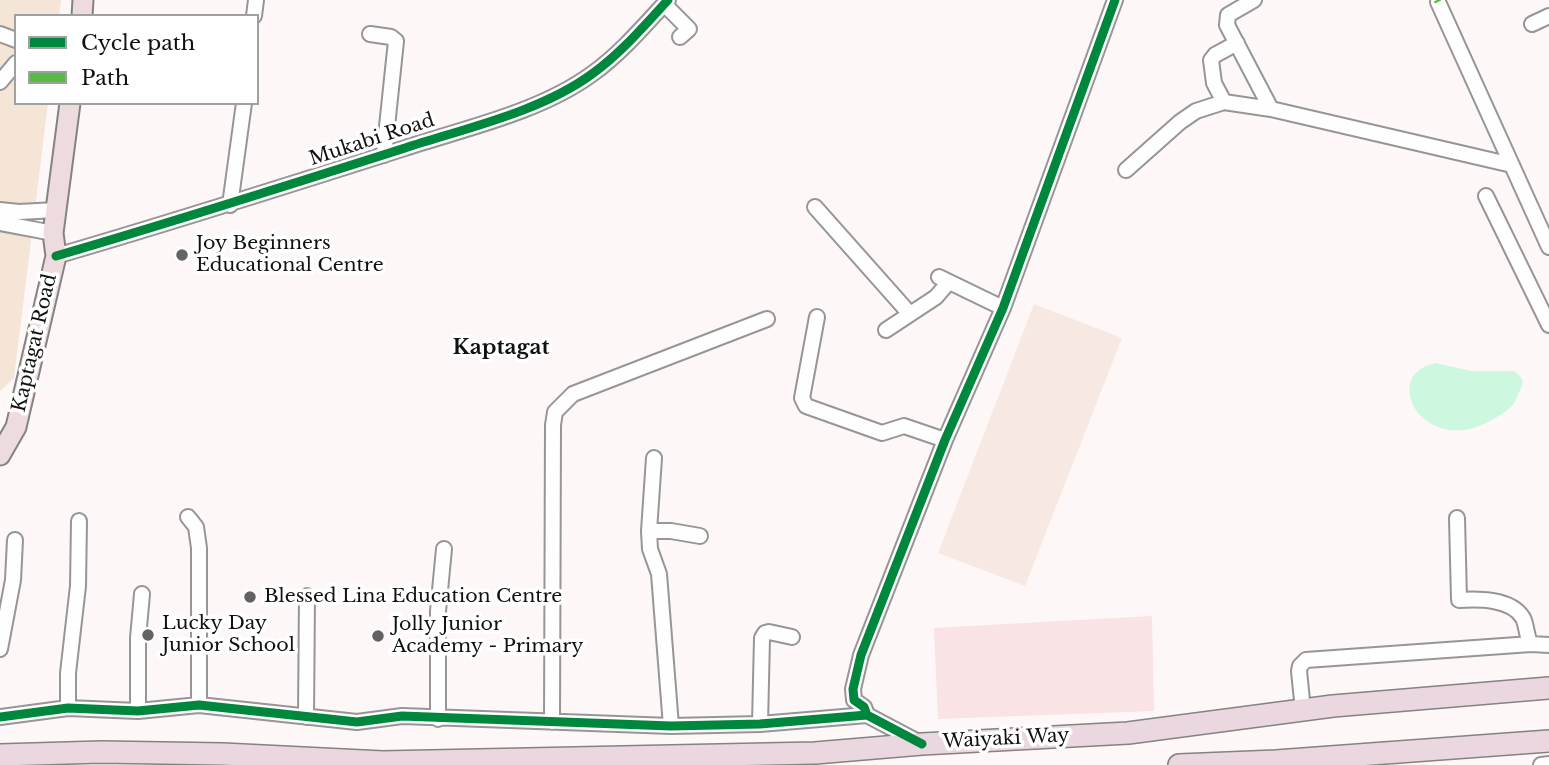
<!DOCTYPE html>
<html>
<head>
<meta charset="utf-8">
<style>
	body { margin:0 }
	#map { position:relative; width:1549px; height:765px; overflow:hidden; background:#fdf7f8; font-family:"Libre Baskerville",serif }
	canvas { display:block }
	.legend { position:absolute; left:14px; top:14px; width:245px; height:91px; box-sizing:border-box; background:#fff; border:2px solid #a0a0a0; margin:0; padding:9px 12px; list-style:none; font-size:21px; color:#111 }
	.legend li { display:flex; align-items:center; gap:14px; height:35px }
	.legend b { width:35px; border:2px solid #a0a0a0 }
</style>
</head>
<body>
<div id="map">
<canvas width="1549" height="765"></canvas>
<ul class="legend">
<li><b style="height:9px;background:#00873e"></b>Cycle path</li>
<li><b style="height:9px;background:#58b947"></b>Path</li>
</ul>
</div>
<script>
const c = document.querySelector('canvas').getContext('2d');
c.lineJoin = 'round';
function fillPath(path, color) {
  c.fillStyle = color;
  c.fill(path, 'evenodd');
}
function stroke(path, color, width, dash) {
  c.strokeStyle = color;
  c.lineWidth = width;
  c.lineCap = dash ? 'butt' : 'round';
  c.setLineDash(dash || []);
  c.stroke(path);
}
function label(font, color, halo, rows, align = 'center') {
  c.font = font + ' "Libre Baskerville",serif';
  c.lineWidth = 7;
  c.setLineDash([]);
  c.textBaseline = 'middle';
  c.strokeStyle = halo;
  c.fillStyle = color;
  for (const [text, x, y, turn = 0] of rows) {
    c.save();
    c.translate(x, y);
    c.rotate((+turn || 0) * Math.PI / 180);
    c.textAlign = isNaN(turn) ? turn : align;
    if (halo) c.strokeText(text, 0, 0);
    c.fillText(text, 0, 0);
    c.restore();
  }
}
fillPath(new Path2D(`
	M1152,616L1154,711L938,719L934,628Z`), '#f9e3e4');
fillPath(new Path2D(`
	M0,0H61L59,16H16V103H48L14,378L0,391Z`), '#f4e5d7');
fillPath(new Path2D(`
	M1034,304L1122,338L1025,586L938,553Z`), '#f7e9e1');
fillPath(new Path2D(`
	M1436,363L1471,371H1514C1528,381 1522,384 1517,397C1512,410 1501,414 1490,421C1423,458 1378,374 1436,363Z`), '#cdf8df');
const minor = new Path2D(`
	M1254,0L1228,15L1227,25L1271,109
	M1438,2L1549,247
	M664,4L689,29L680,37
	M254,16L256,0
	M1532,24L1549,16
	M0,34L16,40
	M370,34L391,37L396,41L384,155
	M0,82L16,63
	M1224,102L1214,83L1211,60L1215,55L1237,43
	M1126,170L1180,122L1196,111L1224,102L1271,109L1512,165
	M1486,196L1549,325
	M230,205L244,103
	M815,207L910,314
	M0,210L19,212L56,210
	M0,223L53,233
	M56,256C173,222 289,185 405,148C466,128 540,112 592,74C620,54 644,26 668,0
	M939,277L1003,308
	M817,317L802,398L806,406L882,433L904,426L945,440
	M886,330L936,297L948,283
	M188,517L196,527L199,548V705
	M1457,518L1459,600C1478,599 1511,598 1523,618C1527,626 1526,636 1531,644L1549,645
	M649,531L654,458
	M0,649L13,580L15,540
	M68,708V673L78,586L79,521
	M1303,710L1299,671L1300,666L1306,660L1531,644
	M138,711V638L142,594
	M0,717L68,708L138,711L199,705L357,722L402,716L671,726L760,724L867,715
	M306,717L307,596
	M438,719V611L444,549
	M552,722L553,425L555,412L573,394L767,319
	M760,724L762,638L765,633L769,632L792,637
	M671,726L659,574L650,549L649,531H671L700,536
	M920,743L867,715L864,707L854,700L853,689L861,655L945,440L1003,308L1115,0
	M1541,765L1549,764`);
const major = new Path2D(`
	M82,16L83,0
	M0,455L16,427L56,256L53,233L70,103`);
const highway = new Path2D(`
	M0,755L101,752L223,754L383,762L815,753L922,744L1128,733L1333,706L1549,688
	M1179,765L1276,761L1549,741`);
stroke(minor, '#979595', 18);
stroke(major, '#858282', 23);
stroke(highway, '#858282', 24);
stroke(minor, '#fffefe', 14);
stroke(major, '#eddbde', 19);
stroke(highway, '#ebd7e0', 21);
stroke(new Path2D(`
	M1437,0L1438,2`), '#58b947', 7, [14, 7]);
stroke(new Path2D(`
	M56,256C173,222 289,185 405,148C466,128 540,112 592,74C620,54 644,26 668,0
	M0,717L68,708L138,711L199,705L357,722L402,716L671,726L760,724L867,715
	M922,744L867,715L864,707L854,700L853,689L861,655L945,440L1003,308L1115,0`), '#00873e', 9);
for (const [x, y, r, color] of [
	[182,255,7,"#646262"],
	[250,597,7,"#646262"],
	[148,635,7,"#646262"],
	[378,636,7,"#646262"]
]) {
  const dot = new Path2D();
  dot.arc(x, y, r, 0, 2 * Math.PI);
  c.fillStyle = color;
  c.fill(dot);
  stroke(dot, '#fff', 2.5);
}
label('19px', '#111', '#fff', [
	["Mukabi Road",372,140,-18],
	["Kaptagat Road",35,343,-77],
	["Waiyaki Way",1006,739,-3]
]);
label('19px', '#111', '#fff', [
	["Joy Beginners",196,244],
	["Educational Centre",196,266],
	["Blessed Lina Education Centre",264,597],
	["Lucky Day",162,624],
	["Junior School",162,646],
	["Jolly Junior",392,625],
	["Academy - Primary",392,647]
], 'left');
label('bold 21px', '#111', '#fff', [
	["Kaptagat",501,348]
]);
</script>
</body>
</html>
